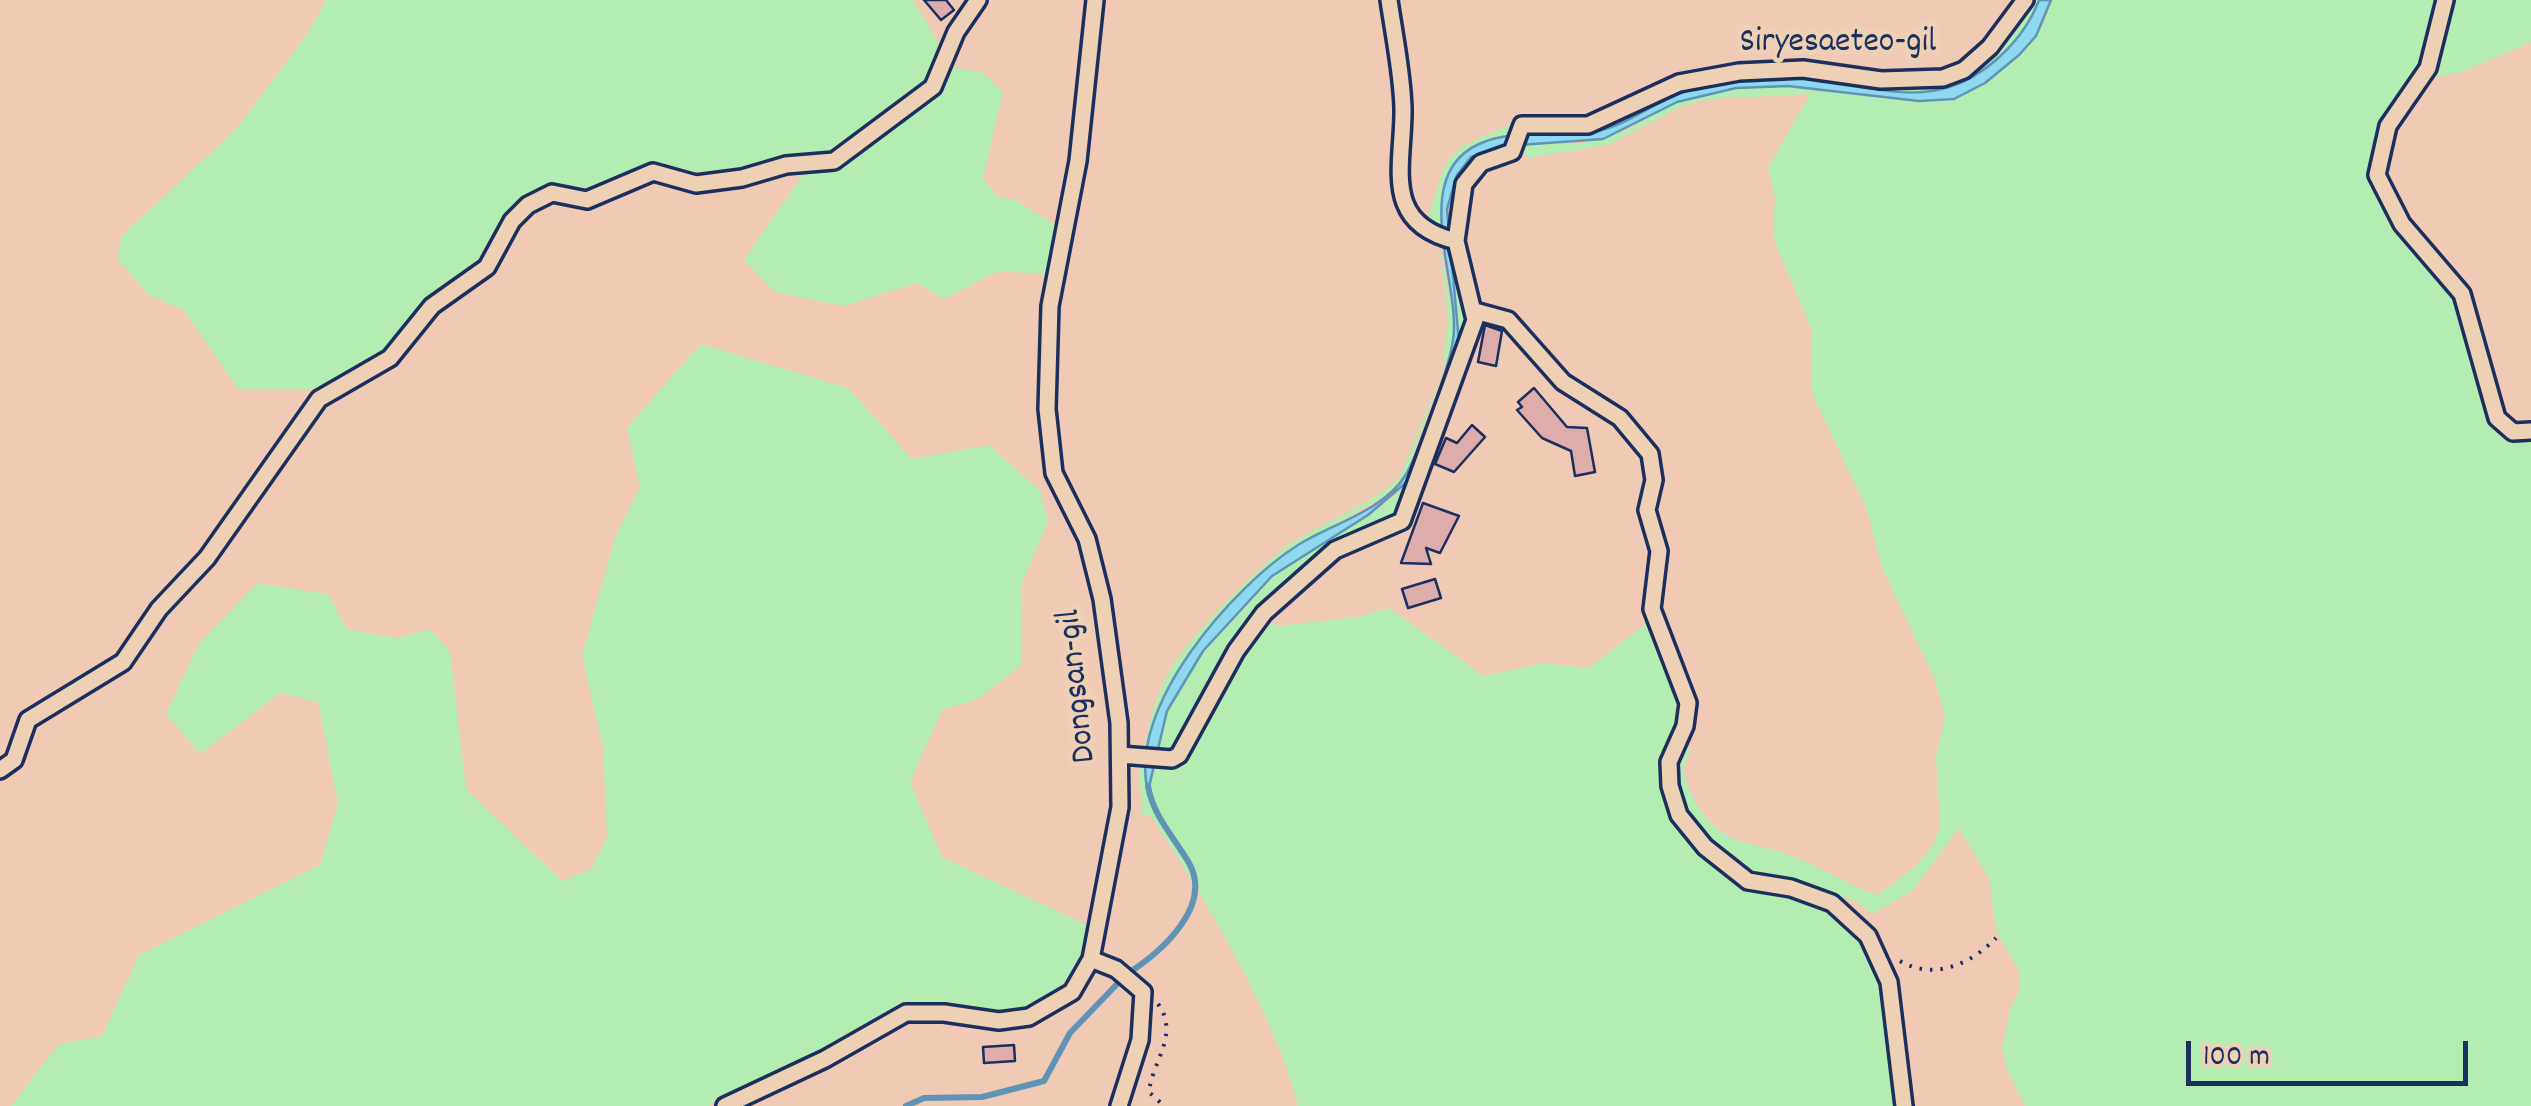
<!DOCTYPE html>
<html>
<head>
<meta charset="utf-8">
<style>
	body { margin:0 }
	#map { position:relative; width:2531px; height:1106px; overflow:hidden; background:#f1cab5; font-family:Dekko,sans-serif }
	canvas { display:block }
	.scale { position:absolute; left:2186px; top:1041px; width:282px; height:45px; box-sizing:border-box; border:5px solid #1b2f5e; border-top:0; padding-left:12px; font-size:30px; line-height:35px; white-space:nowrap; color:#1b2f5e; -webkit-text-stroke:8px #eed0b5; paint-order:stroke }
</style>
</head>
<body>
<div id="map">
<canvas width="2531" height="1106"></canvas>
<div class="scale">100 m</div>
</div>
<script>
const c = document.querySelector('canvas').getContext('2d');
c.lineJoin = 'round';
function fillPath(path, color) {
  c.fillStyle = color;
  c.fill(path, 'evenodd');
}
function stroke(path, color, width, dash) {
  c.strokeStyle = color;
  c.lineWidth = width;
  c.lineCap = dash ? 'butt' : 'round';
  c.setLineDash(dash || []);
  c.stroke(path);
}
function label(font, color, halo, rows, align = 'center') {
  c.font = font + ' Dekko,sans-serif';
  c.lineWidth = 10;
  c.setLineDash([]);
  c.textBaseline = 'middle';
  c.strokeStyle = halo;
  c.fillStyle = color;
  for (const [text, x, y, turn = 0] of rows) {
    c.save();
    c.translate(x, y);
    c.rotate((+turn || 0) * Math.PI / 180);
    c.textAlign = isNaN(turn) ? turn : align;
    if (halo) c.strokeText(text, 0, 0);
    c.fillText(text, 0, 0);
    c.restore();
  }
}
fillPath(new Path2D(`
	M326,0H913L943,51L933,82L830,158L695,180L657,164L596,194L547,189L490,256L386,355L319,394L316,389H238L184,310L149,295L117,259L122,236L237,128L307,34Z
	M2031,0H2039C2024,39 1988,74 1948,87C1895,105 1835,74 1781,79C1756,81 1728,80 1705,87C1668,97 1636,123 1599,131C1574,137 1548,134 1523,135L1679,88L1780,74L1906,86L1993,53L2014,30Z
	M2051,0H2531V42L2461,72L2428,79L2394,123L2380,166L2399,214L2453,276L2508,425L2531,427V1106H2025L2006,1067L2002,1047L2011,1007L2020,989V973L1996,930L1989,879L1959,828L1913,890L1872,914C1847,887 1794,891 1761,881C1727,872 1666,806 1673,770C1675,760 1682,750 1685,741L1690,752C1680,766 1684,780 1692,795C1721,851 1750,838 1800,859C1826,870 1850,886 1877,895L1915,867L1933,845L1940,826L1936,758L1945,716L1935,680L1882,567L1866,507L1811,391V328L1773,238L1775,198L1768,168L1810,94L1709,99L1682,106L1608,145L1527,158L1523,145L1584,143L1623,132L1677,102L1736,88L1788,86L1919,101L1954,99L2045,20Z
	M949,67L982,72L1003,92L983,178L997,197L1015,200L1059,227L1045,274L998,271L944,299L917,283L843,306L775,292L744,260L806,170L837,165L942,84Z
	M1510,125L1506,136C1458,146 1444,181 1441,226L1428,219C1449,150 1441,153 1510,125Z
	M1439,248L1453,314V341L1405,477L1383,497L1295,547L1248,588L1196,646L1169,686L1150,749L1145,748C1149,721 1157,692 1171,668C1191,635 1262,562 1295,541C1329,519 1370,505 1400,477L1442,371L1448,317Z
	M1448,253L1466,302L1468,324L1395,511L1386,522L1294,578L1180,746L1170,752L1158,750C1169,674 1235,600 1297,557C1332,533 1375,519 1404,486C1416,471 1454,365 1458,344C1462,318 1452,280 1448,253Z
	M701,344L848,388L912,459L989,445L1040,491L1048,521L1022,583L1021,665L978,699L942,710L910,782L942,857L1089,926C1079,971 1055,1010 1003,1012C969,1013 938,999 903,1007L709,1106H11L59,1044L102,1036L139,955L320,865L338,804L318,702L280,693L200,754L166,714L198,645L257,583L328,594L347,629L397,638L430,629L450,652L466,789L562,881L591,869L607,838L603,748L582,655L615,538L640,487L627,427Z
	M1389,608L1484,676L1543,663L1589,668L1647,623L1681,698L1666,788L1736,878L1819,901L1855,928L1880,970L1900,1106H1298C1276,1015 1202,894 1150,815L1141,817C1146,804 1136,784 1140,763L1167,764L1266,620L1277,626L1357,617Z`), '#b3edb2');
const water = new Path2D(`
	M2039,0H2051L2036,36L2019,55L1985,83L1954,99L1919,101L1788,86L1736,88L1677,102L1603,139L1505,146L1471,157L1457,175L1447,209L1459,342L1409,480L1368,515L1272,576L1203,651L1167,711L1148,791C1126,708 1233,586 1298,545C1332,524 1384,510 1405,476C1418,455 1450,365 1453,340C1462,286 1407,176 1479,144C1516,127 1559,140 1598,131C1626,125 1648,107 1673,96C1709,81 1754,78 1792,78C1840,78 1895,101 1942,89C1984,79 2024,40 2039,0Z`);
fillPath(water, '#8ed8f0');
stroke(water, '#6094b6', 2.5);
stroke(new Path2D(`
	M1130,972C1162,951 1213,906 1189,863C1174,837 1153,816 1148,786
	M906,1106L924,1098L982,1097L1044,1081L1070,1033L1120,981`), '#6094b6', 6);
const building = new Path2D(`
	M924,0H946L954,10L941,20Z
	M1485,325L1502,331L1496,366L1478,362Z
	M1534,388L1567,427L1587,428L1595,472L1575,476L1571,451L1542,438L1517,410L1522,407L1518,402Z
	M1472,425L1485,437L1454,472L1435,464L1446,438L1457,443Z
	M1423,503L1459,516L1440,553L1426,548L1431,564L1401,563Z
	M1435,579L1441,598L1408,608L1402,589Z
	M1014,1045L1015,1061L984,1063L983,1047Z`);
fillPath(building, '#deacab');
stroke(building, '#1b2f5e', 2.5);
const street = new Path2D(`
	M1389,0C1394,35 1402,72 1403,108C1404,164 1380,223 1456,241
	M2445,0L2428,68L2388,126L2377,175L2402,224L2462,294L2497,418L2513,432L2531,431
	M1475,311L1508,320L1563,382L1620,418L1650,454L1654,480L1647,510L1659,551L1652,609L1688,703L1685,726L1669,762L1670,786L1679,815L1705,847L1748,881L1791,888L1832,903L1868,936L1889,982L1904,1106
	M1120,755L1172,759L1179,755L1236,651L1264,613L1335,550L1402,521L1475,320L1456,241L1464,184L1481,163L1512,152L1522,125H1588L1679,83L1739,72L1803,69L1881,80L1943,78L1964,70L1990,47L2025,0
	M0,770L14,760L28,720L123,662L159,609L207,558L319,399L390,358L432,306L487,267L512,221L528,205L552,193L587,200L653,172L696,184L742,178L786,165L834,161L933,87L956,32L978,0
	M1091,959L1116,969L1143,992L1140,1040L1119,1106
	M725,1106L825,1059L906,1013H944L999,1021L1029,1017L1072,992L1091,959L1120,807L1119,723L1102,599L1087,539L1054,473L1047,409L1050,306L1078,161L1095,0`);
stroke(street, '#1b2f5e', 22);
stroke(new Path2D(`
	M1900,961C1934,981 1971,964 1996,938
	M1158,1004C1180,1034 1152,1062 1149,1092L1164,1106`), '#1b2f5e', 4, [2.5, 8]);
stroke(street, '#eed0b5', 15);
label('35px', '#1b2f5e', '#eed0b5', [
	["Siryesaeteo-gil",1838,45],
	["Dongsan-gil",1080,686,-96]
]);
</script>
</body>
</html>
